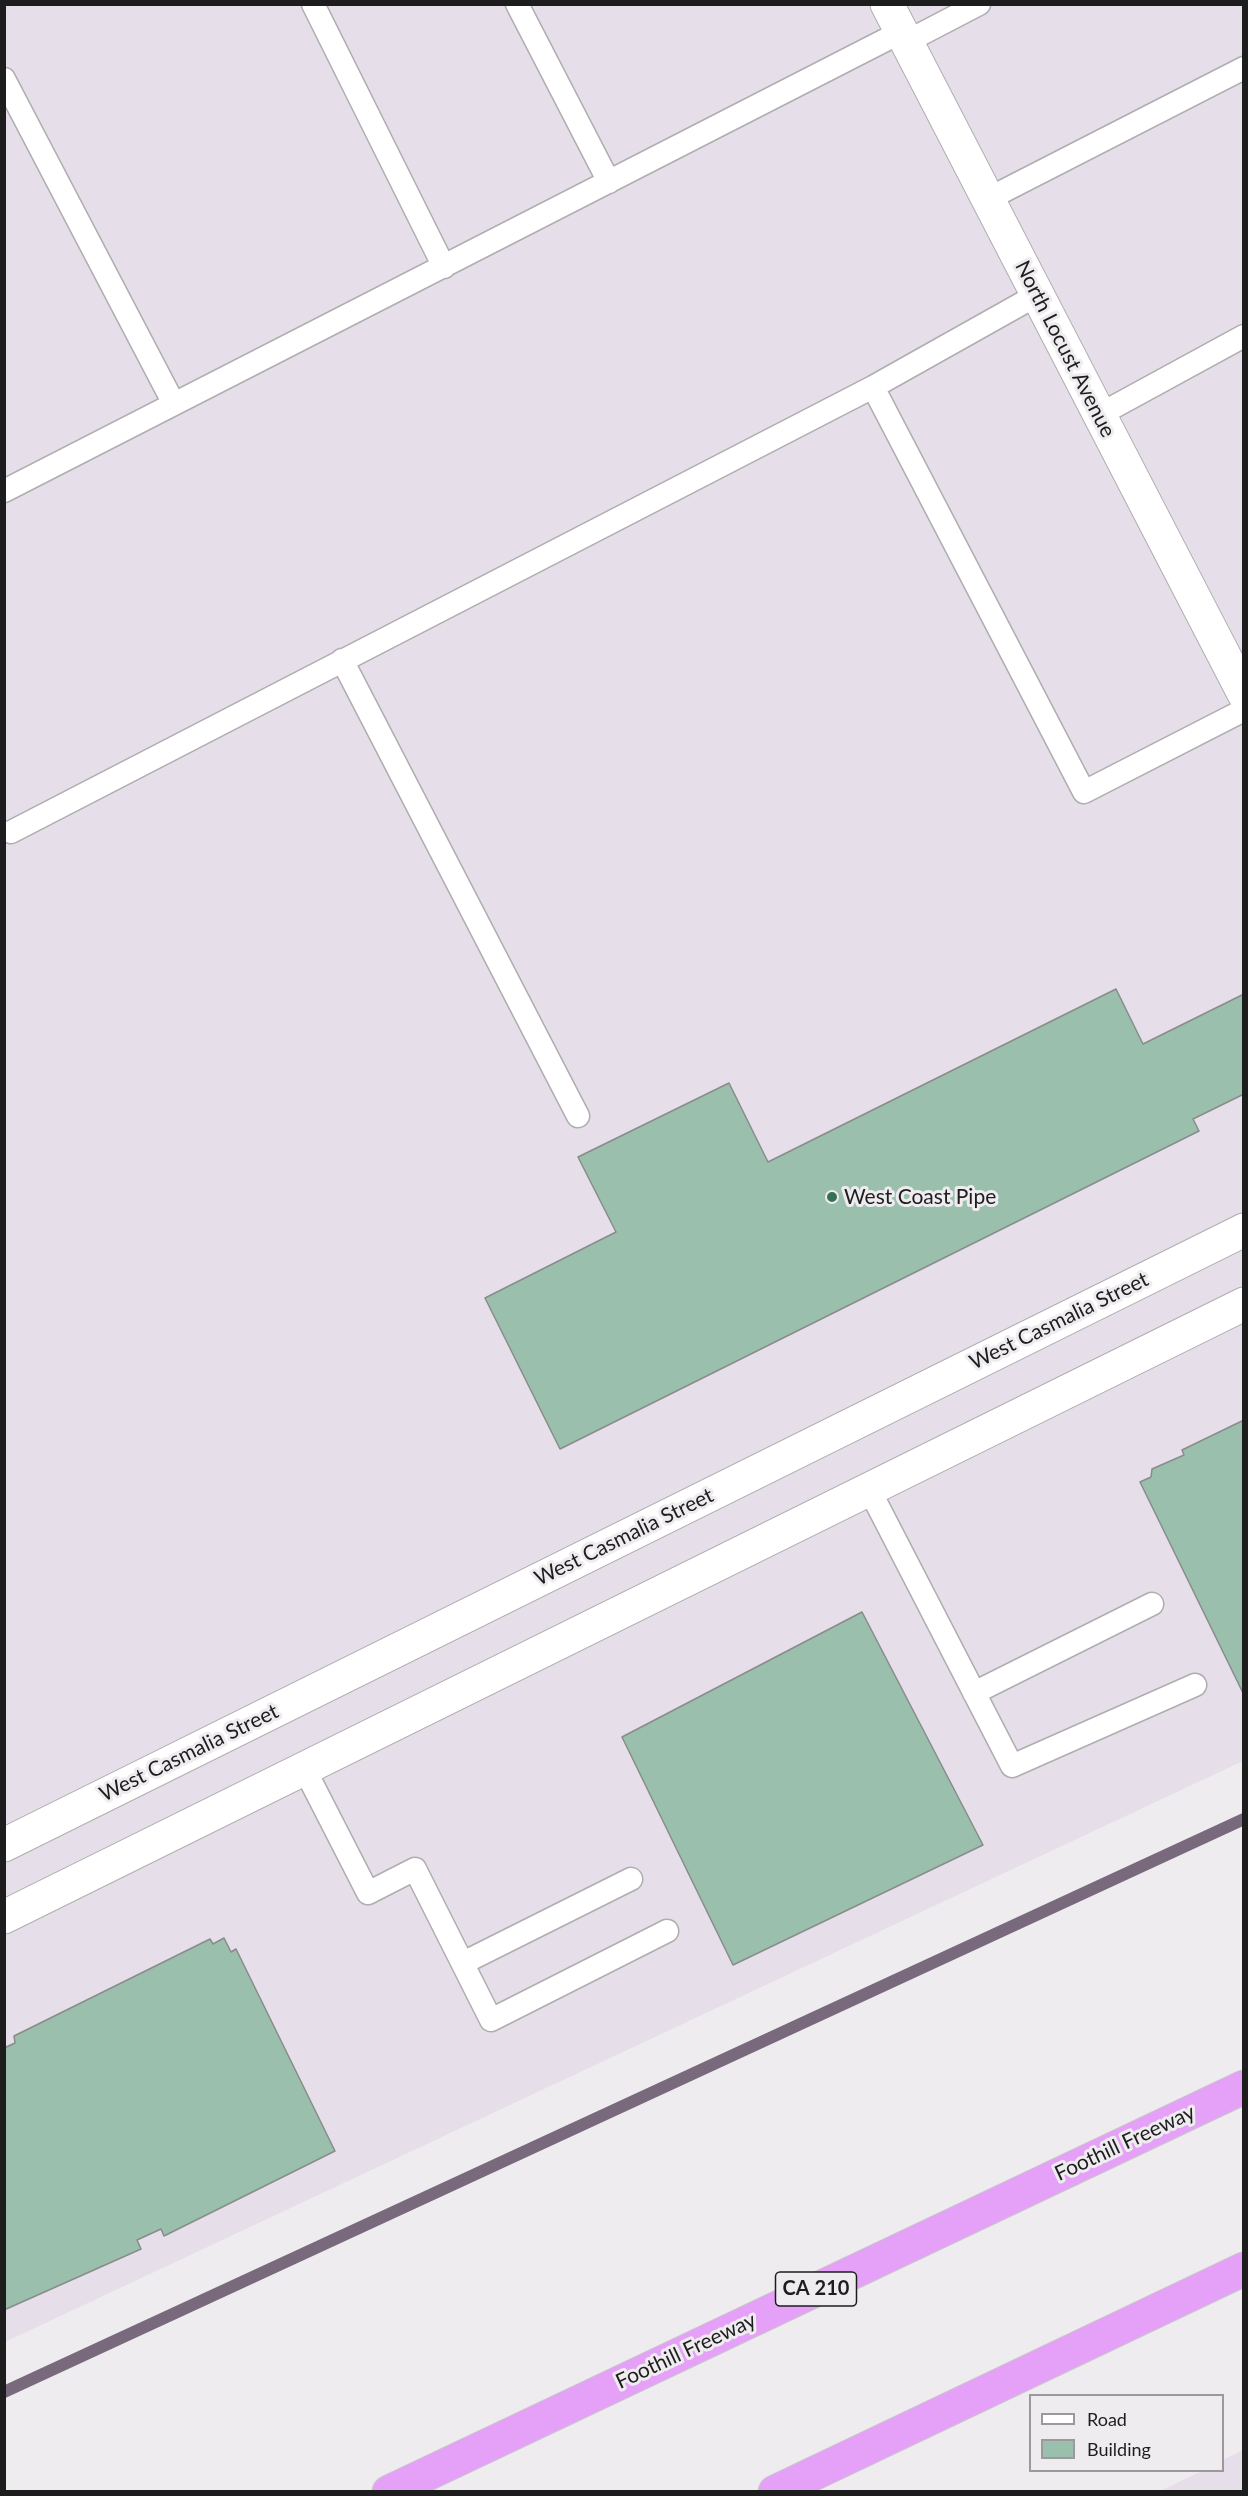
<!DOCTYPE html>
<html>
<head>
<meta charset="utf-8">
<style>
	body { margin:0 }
	#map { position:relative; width:1248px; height:2496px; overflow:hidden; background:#efecf0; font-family:Lato,sans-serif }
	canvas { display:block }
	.frame { position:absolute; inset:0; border:6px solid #1e1d1e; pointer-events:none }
	.legend { position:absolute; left:1029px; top:2394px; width:195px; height:78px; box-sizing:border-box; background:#efecf0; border:2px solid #9b999c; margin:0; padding:8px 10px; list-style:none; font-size:18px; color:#1e1d1e }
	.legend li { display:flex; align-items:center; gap:12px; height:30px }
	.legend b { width:30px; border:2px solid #9b999c }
</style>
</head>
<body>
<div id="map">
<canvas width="1248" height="2496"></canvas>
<div class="frame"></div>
<ul class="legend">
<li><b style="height:8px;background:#fff"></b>Road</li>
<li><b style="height:16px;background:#9bbfad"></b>Building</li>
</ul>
</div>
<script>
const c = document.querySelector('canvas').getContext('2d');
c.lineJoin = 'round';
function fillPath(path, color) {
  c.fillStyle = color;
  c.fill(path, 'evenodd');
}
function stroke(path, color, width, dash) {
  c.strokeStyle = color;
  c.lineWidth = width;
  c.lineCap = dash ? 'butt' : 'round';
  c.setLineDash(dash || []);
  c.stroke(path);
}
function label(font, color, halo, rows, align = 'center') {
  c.font = font + ' Lato,sans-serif';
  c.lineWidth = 6;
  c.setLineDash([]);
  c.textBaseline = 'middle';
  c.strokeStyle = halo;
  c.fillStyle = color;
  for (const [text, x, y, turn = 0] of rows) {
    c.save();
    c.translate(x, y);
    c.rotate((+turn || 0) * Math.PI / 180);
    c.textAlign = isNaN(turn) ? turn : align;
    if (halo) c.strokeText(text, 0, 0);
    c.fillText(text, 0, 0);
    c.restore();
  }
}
fillPath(new Path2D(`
	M4,5H1244L1243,1761L5,2342Z
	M1243,2450V2491H1160L1202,2471L1222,2470L1223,2460Z`), '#e6dee8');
stroke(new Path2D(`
	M4,2392L1244,1819`), '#78697c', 12);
const building = new Path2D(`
	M1116,989L1143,1044L1244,994V1094L1193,1119L1199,1131L560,1449L485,1298L616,1232L578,1157L729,1083L768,1162Z
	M1244,1420V1695L1140,1482L1151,1477L1152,1469L1184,1455L1182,1450Z
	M862,1612L983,1845L733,1965L622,1737Z
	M224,1938L231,1952L236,1949L335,2151L164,2236L161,2229L137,2240L141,2249L4,2310V2048L15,2043L14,2036L210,1939L213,1944Z`);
fillPath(building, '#9bbfad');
stroke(building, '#888c8a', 1.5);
const lane = new Path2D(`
	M313,4L444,267
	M517,4L609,182
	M906,42L979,4
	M4,79L174,404
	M988,199L1244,68
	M873,387L1084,792L1244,710
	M1099,415L1244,336
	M4,491L901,32
	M342,660L578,1116
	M11,832L873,387L1037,295
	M869,1489L1012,1766L1195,1685
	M974,1693L1152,1604
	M304,1768L368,1893L415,1869L491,2020L667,1931
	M463,1963L631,1879`);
const secondary = new Path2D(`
	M887,4L1244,694
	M4,1845L1244,1230
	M4,1917L1244,1304`);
const highway = new Path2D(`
	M389,2492L1244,2087
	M775,2492L1244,2269`);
stroke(lane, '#afadb0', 25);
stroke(secondary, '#afadb0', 35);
stroke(highway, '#c9c9c9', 35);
stroke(lane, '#fff', 22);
stroke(secondary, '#fff', 33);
stroke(highway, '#e5a1f7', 33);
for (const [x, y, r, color] of [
	[832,1197,6,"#376f57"]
]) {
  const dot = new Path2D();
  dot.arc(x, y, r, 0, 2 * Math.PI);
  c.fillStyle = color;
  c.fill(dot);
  stroke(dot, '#efecf0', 2);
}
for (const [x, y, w] of [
	[816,2289,81]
]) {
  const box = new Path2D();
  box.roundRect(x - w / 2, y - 17, w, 34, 4.5);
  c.fillStyle = '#efecf0';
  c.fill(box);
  stroke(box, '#1e1d1e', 1.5);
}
label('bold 20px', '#1e1d1e', null, [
	["CA 210",816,2289]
]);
label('21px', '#1e1d1e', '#efecf0', [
	["North Locust Avenue",1065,349,63],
	["West Casmalia Street",1059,1321,-26],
	["West Casmalia Street",624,1537,-26],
	["West Casmalia Street",189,1753,-26],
	["Foothill Freeway",1125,2143,-25],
	["Foothill Freeway",686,2351,-25]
]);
label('21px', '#1e1d1e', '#efecf0', [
	["West Coast Pipe",844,1197]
], 'left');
</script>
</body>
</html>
